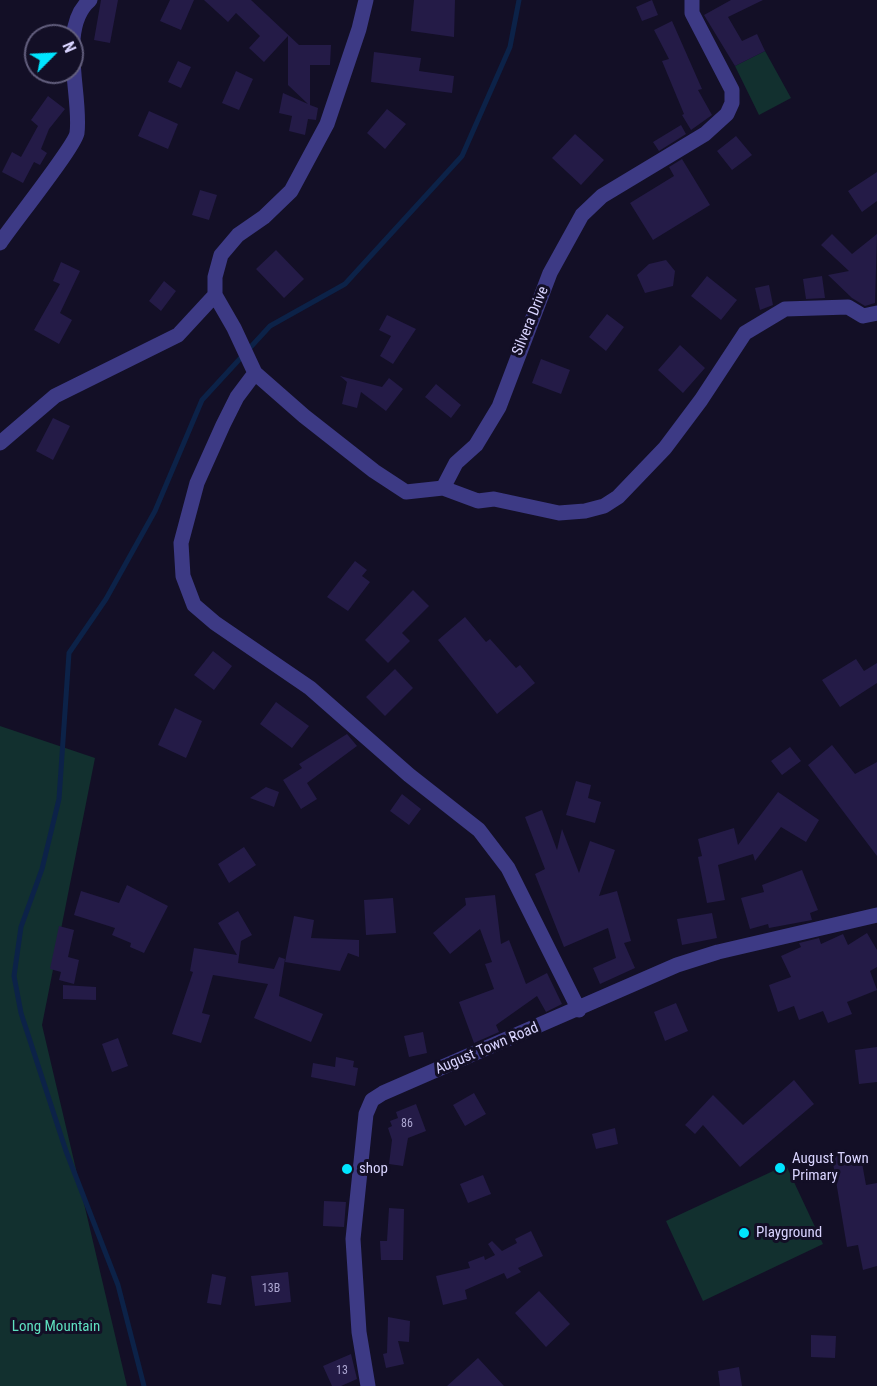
<!DOCTYPE html>
<html>
<head>
<meta charset="utf-8">
<style>
	body { margin:0 }
	#map { position:relative; width:877px; height:1386px; overflow:hidden; background:#130f26; font-family:"Roboto Condensed",sans-serif }
	canvas { display:block }
	.north { position:absolute; left:24px; top:24px; width:60px; height:60px; box-sizing:border-box; background:#130f26; border:2px solid #625e7d; border-radius:50%; rotate:66deg; font-size:16px; font-weight:700; line-height:24px; text-align:center; color:#d9d4ff }
	.north::after { content:''; display:block; margin:auto; width:21px; height:27px; background:#00e5ff; clip-path:polygon(50% 0,100% 100%,50% 72%,0 100%) }
</style>
</head>
<body>
<div id="map">
<canvas width="877" height="1386"></canvas>
<div class="north">N</div>
</div>
<script>
const c = document.querySelector('canvas').getContext('2d');
c.lineJoin = 'round';
function fillPath(path, color) {
  c.fillStyle = color;
  c.fill(path, 'evenodd');
}
function stroke(path, color, width, dash) {
  c.strokeStyle = color;
  c.lineWidth = width;
  c.lineCap = dash ? 'butt' : 'round';
  c.setLineDash(dash || []);
  c.stroke(path);
}
function label(font, color, halo, rows, align = 'center') {
  c.font = font + ' "Roboto Condensed",sans-serif';
  c.lineWidth = 6;
  c.setLineDash([]);
  c.textBaseline = 'middle';
  c.strokeStyle = halo;
  c.fillStyle = color;
  for (const [text, x, y, turn = 0] of rows) {
    c.save();
    c.translate(x, y);
    c.rotate((+turn || 0) * Math.PI / 180);
    c.textAlign = isNaN(turn) ? turn : align;
    if (halo) c.strokeText(text, 0, 0);
    c.fillText(text, 0, 0);
    c.restore();
  }
}
fillPath(new Path2D(`
	M765,51L791,98L759,115L735,66Z
	M0,726L95,758L42,1025L127,1386H0Z
	M786,1165L823,1244L703,1301L666,1221Z`), '#12302f');
stroke(new Path2D(`
	M144,1386L118,1285L66,1151L21,1013L14,976L21,927L42,869L59,799L69,653L106,599L155,511L202,400L270,326L345,284L462,156L510,47L519,0`), '#0c2248', 5);
fillPath(new Path2D(`
	M101,0H118L110,43L94,40Z
	M170,0H194L181,30L160,21Z
	M204,0H251L299,45H331L330,65H310V105L318,108L316,120L308,119L305,135L289,131L292,116L279,113L283,93L308,104L288,85V36L264,62L249,48L260,36L236,13L228,22Z
	M414,0H455L454,37L411,31Z
	M652,0L658,15L642,21L636,7Z
	M731,0H763L728,17L742,41L757,34L765,51L735,66L704,15Z
	M672,21L702,89L698,90L712,115L691,130L682,115L684,114L662,61L669,59L654,30Z
	M374,52L421,58L419,71L454,76L452,93L371,82Z
	M178,61L191,67L181,88L168,82Z
	M236,71L253,79L239,110L222,103Z
	M48,96L65,109L49,129L41,149L47,153L40,165L34,162L23,183L2,172L12,152L21,157L38,126L31,120Z
	M387,109L406,124L385,149L367,133Z
	M149,111L178,124L168,149L138,136Z
	M681,125L686,134L659,151L653,142Z
	M575,134L604,160L581,185L552,158Z
	M736,136L752,155L732,170L717,151Z
	M682,159L710,205L653,240L630,203L674,176L669,167Z
	M877,172V201L862,212L848,191Z
	M200,190L217,195L209,220L192,215Z
	M832,234L852,254L877,234L875,303L865,306L852,298L828,275L849,271L821,245Z
	M276,250L304,279L284,298L256,269Z
	M666,260L675,271L673,286L645,293L637,275L649,264Z
	M61,262L80,271L60,313L72,320L59,344L34,330L60,284L53,281Z
	M707,276L737,300L721,320L691,296Z
	M822,276L825,298L806,299L803,279Z
	M164,281L176,291L161,311L149,301Z
	M769,285L773,305L760,310L755,288Z
	M607,314L624,327L606,351L589,337Z
	M387,315L416,329L393,364L380,356L391,336L379,330Z
	M680,345L705,368L683,393L658,370Z
	M541,359L570,370L561,394L532,383Z
	M340,376L382,387L389,378L403,389L386,411L361,392L357,408L342,404L347,382Z
	M436,384L461,405L451,418L425,397Z
	M53,418L70,426L53,460L36,451Z
	M355,561L367,570L362,576L370,582L348,611L327,597Z
	M413,590L429,606L402,633L410,641L388,663L365,640Z
	M465,617L486,642L490,639L516,668L520,665L535,683L497,714L438,640Z
	M213,651L232,666L214,690L194,675Z
	M856,659L864,671L877,663V683L840,707L822,680Z
	M395,669L413,688L385,716L366,697Z
	M276,702L309,726L292,748L260,724Z
	M175,708L202,721L186,758L158,745Z
	M347,734L357,746L307,783L317,799L301,809L283,780L302,768L299,764Z
	M832,745L855,774L877,762V856L808,765Z
	M790,747L801,761L782,775L771,761Z
	M576,781L591,785L588,798L601,802L595,823L566,815Z
	M266,787L279,792L274,807L250,798Z
	M778,792L819,820L806,842L781,827L755,861L753,854L718,865L725,900L707,903L698,857L702,856L698,839L734,828L738,845Z
	M402,794L421,809L409,825L390,811Z
	M542,810L557,850L562,829L579,873L590,841L615,850L599,896L617,891L631,941L624,943L635,968L600,984L593,968L616,958L608,928L564,947L535,874L545,869L525,817Z
	M244,847L256,865L229,883L218,864Z
	M802,870L818,910L810,913L812,920L769,928L768,924L750,929L741,898L764,892L762,885Z
	M127,885L168,906L144,953L130,947L131,943L112,935L115,928L74,915L81,891L119,903Z
	M495,895L501,944L509,940L526,984L547,973L562,1004L546,1012L537,996L496,1025L499,1032L474,1043L459,1002L494,989L485,964L492,962L480,929L450,954L433,933L466,905L465,898Z
	M393,898L396,933L366,935L364,900Z
	M238,911L252,935L241,941L238,963L274,969L279,957L285,959L279,996L323,1014L311,1042L254,1018L268,984L213,975L202,1013L210,1015L201,1043L172,1034L193,972L190,971L194,948L237,955L218,923Z
	M712,913L717,938L682,945L677,919Z
	M294,916L314,920L311,938L359,940V957L348,953L340,971L285,962Z
	M59,926L74,930L68,957L79,960L74,984L59,980L61,972L50,969Z
	M867,933L877,950V967L870,971L877,990L847,1002L852,1014L828,1023L823,1011L799,1020L794,1006L778,1012L769,985L791,977L781,956L801,947L799,943L819,938L821,944L843,934L848,945Z
	M63,985L96,987V1000L63,999Z
	M676,1003L688,1031L665,1041L654,1012Z
	M423,1032L427,1053L409,1057L404,1036Z
	M118,1038L128,1066L112,1072L102,1044Z
	M877,1047V1082L859,1084L855,1050Z
	M336,1057L354,1061L353,1067L358,1068L355,1086L311,1077L313,1063L335,1067Z
	M794,1080L814,1104L740,1167L703,1125L695,1134L685,1125L713,1095L743,1125Z
	M474,1093L486,1114L465,1126L453,1105Z
	M416,1104L426,1131L408,1138L403,1166L389,1164L392,1140L388,1128L392,1126L390,1121L398,1118L396,1112Z
	M615,1128L618,1144L596,1149L592,1134Z
	M860,1152L866,1185L877,1183V1266L863,1270L858,1245L847,1247L832,1157Z
	M483,1175L491,1194L468,1203L460,1184Z
	M324,1201L346,1202L344,1227L323,1226Z
	M389,1208L404,1209L403,1260H381L380,1241H387Z
	M531,1231L543,1256L518,1268L521,1272L507,1279L504,1273L465,1290L467,1299L443,1305L436,1276L470,1268L468,1262L484,1256L485,1260L495,1255L488,1244L492,1241L502,1251L517,1243L515,1239Z
	M288,1272L291,1302L255,1306L251,1276Z
	M212,1274L226,1277L221,1305L207,1303Z
	M539,1291L570,1324L546,1347L515,1313Z
	M388,1317L410,1321L409,1342L398,1341L404,1364L386,1368L383,1354L387,1353Z
	M811,1335L836,1336L835,1358L811,1357Z
	M351,1354L357,1379L341,1386H332L323,1366Z
	M478,1358L504,1386H447Z
	M739,1367L742,1386H720L718,1371Z`), '#241b47');
stroke(new Path2D(`
	M366,0L359,29L327,124L291,191L264,217L238,235L221,255L215,277V295L234,328L255,373L304,416L374,471L406,492L443,488L456,463L476,445L499,407L550,273L582,215L602,196L705,134L727,114L732,103V90L692,13V0
	M0,243C12,225 75,146 77,133C82,95 57,28 90,0
	M255,373L237,397L223,425L197,483L181,543L183,576L194,605L215,623L310,688L409,775L479,830L508,868L579,1010
	M0,443L55,396L178,335L215,295
	M443,488L478,501L494,499L559,513L585,511L604,506L618,497L665,448L701,400L745,333L785,309L848,307L863,316L877,313
	M368,1386L359,1332L353,1239L366,1114L372,1100L383,1093L677,965L718,952L877,915`), '#3d3a85', 15);
for (const [x, y, r, color] of [
	[780,1168,6,"#00e5ff"],
	[347,1169,6,"#00e5ff"],
	[744,1233,6,"#00e5ff"]
]) {
  const dot = new Path2D();
  dot.arc(x, y, r, 0, 2 * Math.PI);
  c.fillStyle = color;
  c.fill(dot);
  stroke(dot, '#130f26', 2);
}
label('12px', '#aca6d1', null, [
	["86",407,1124],
	["13B",271,1289],
	["13",342,1371]
]);
label('15px', '#d9d4ff', '#130f26', [
	["Silvera Drive",531,321,-68],
	["August Town Road",487,1049,-23]
]);
label('15px', '#d9d4ff', '#130f26', [
	["August Town",792,1159],
	["Primary",792,1176],
	["shop",359,1169],
	["Playground",756,1233]
], 'left');
label('15px', '#5fe0c0', '#130f26', [
	["Long Mountain",56,1327]
]);
</script>
</body>
</html>
